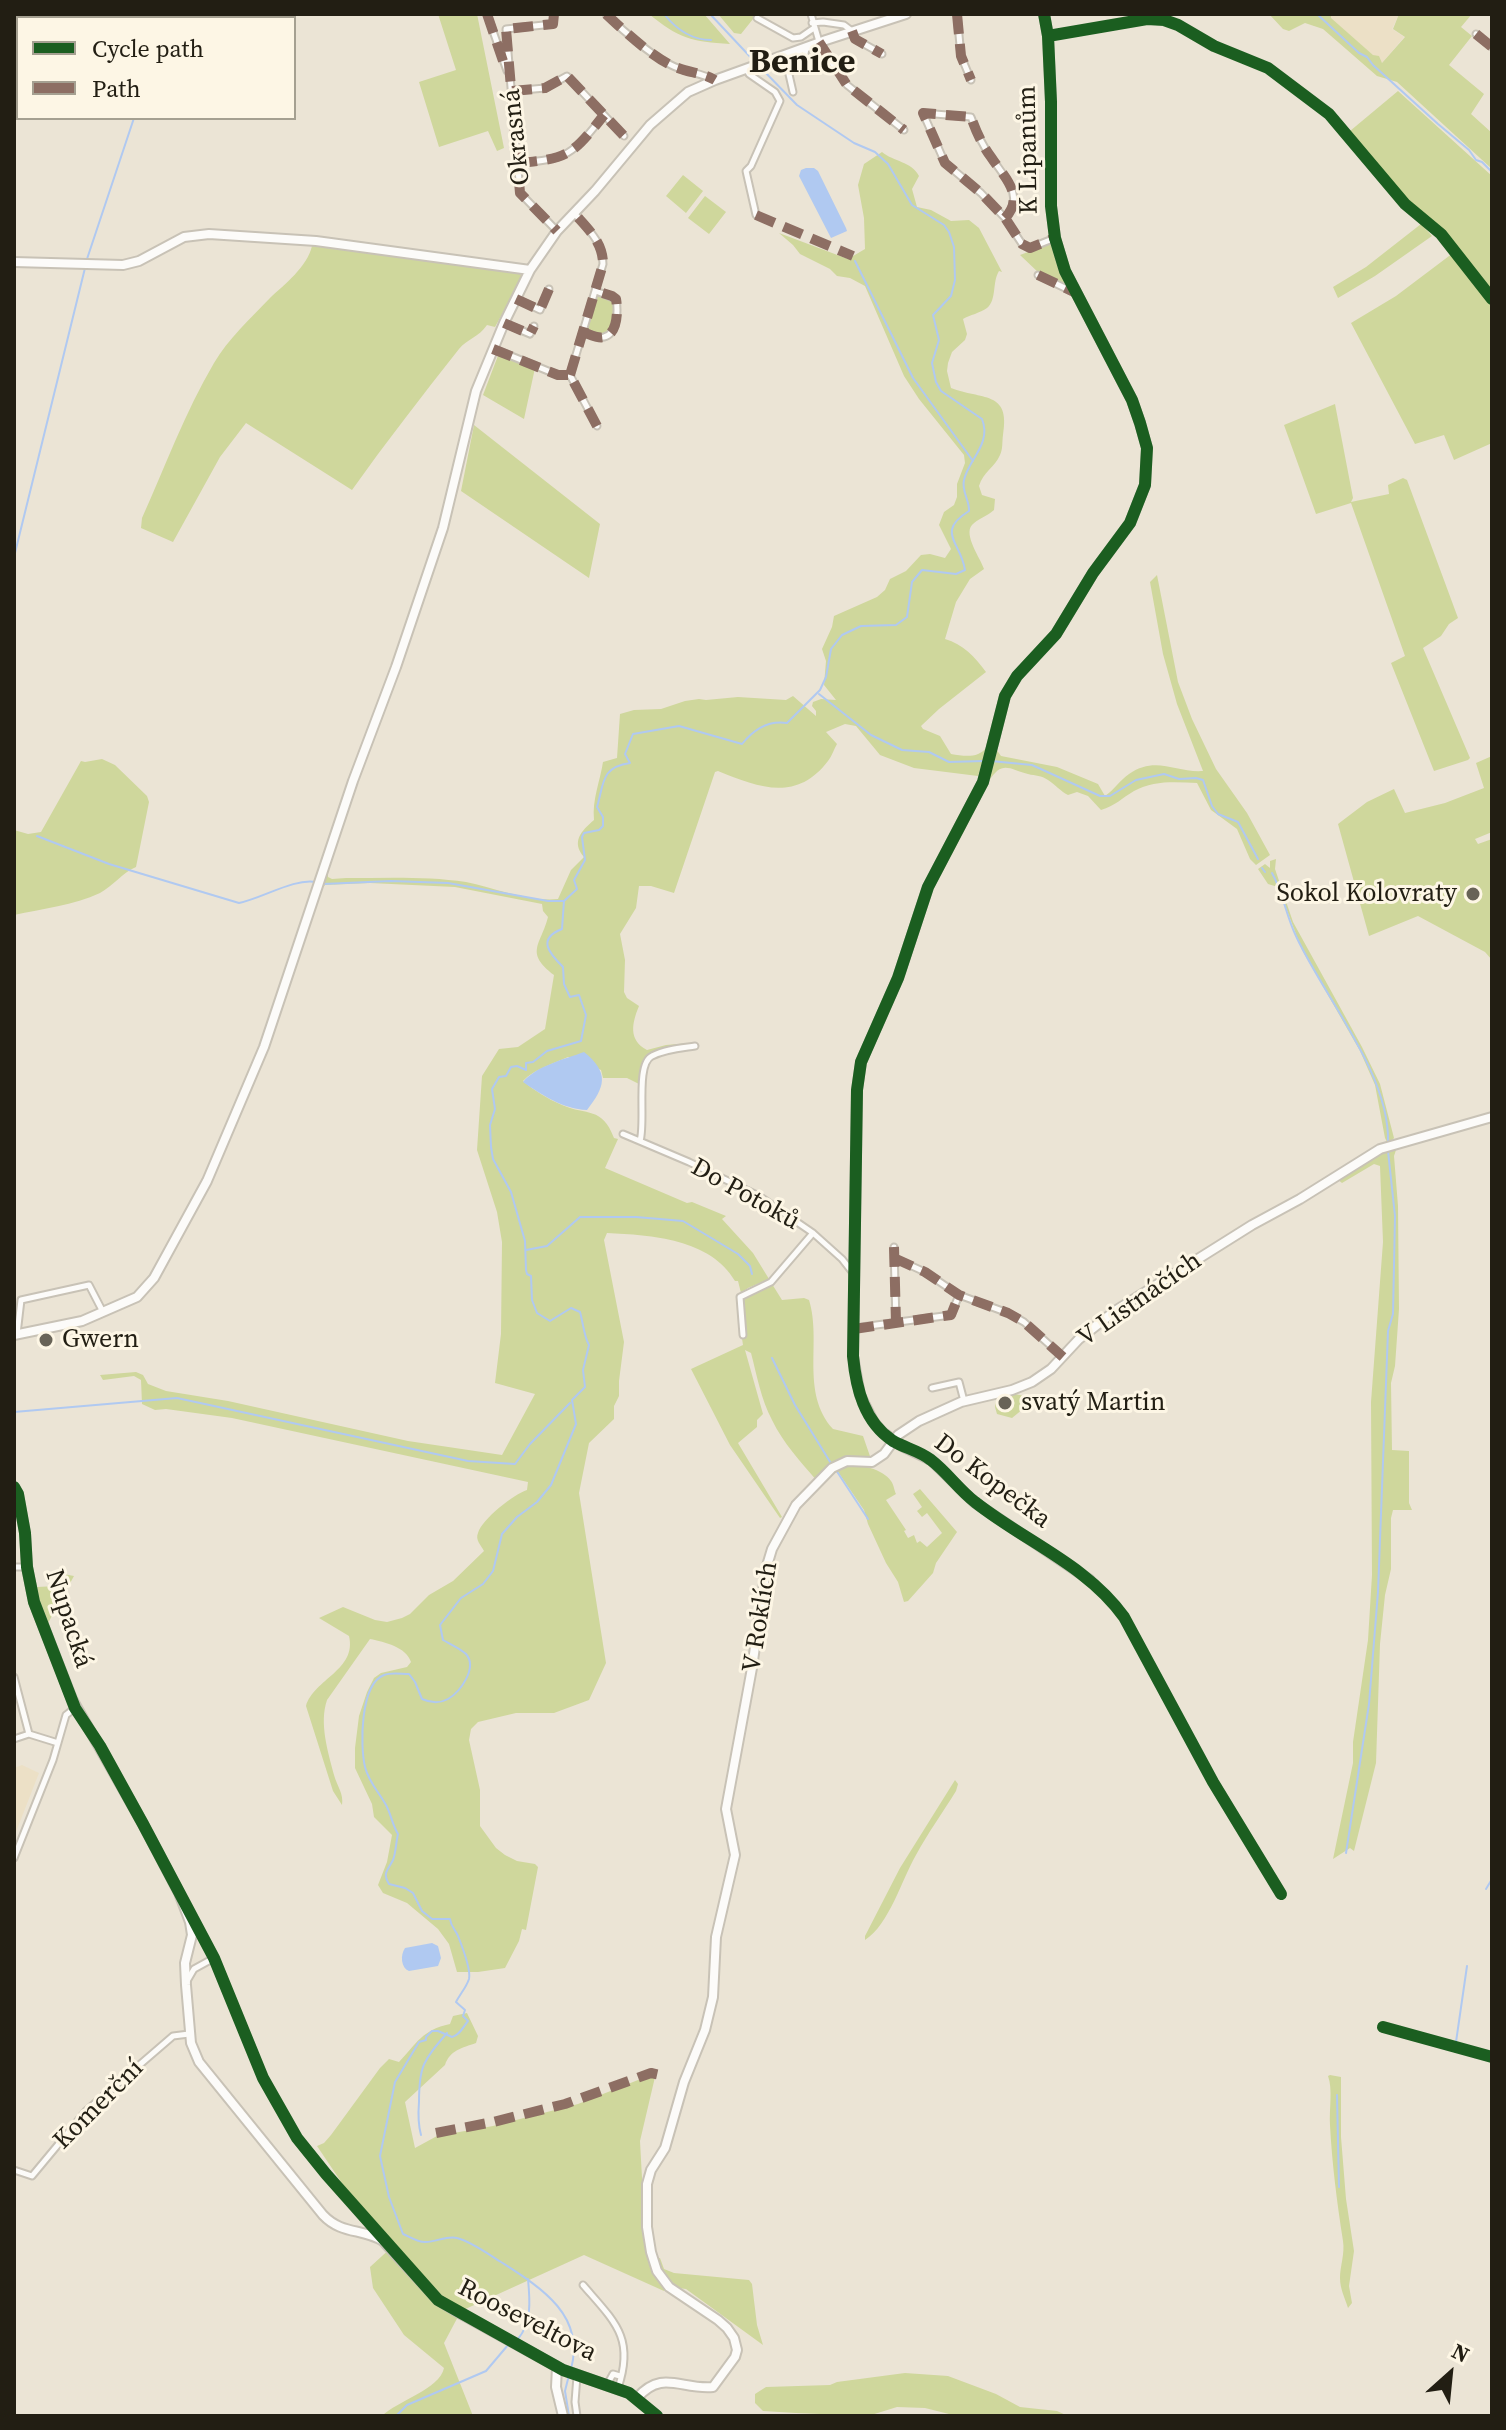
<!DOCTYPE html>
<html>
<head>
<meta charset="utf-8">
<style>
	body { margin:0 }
	#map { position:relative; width:1506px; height:2430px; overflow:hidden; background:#ebe4d5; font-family:"Source Serif 4",serif }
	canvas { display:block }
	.frame { position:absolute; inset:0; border:16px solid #221e13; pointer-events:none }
	.legend { position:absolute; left:16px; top:16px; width:280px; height:104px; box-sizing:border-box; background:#fdf6e5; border:2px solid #a5a091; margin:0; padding:10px 14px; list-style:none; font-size:24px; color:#221e13 }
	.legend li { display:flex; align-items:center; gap:16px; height:40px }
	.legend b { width:40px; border:2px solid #a5a091 }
	.north { position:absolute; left:1410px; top:2334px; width:80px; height:80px; -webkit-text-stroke:6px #fdf6e5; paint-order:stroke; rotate:27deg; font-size:22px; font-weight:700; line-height:32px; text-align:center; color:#221e13 }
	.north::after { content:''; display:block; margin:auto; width:28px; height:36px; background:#221e13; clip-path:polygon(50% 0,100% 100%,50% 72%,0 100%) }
</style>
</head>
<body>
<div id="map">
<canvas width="1506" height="2430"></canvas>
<div class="frame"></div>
<ul class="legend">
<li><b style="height:10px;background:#1b5e20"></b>Cycle path</li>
<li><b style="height:10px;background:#8d6e63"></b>Path</li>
</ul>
<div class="north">N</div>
</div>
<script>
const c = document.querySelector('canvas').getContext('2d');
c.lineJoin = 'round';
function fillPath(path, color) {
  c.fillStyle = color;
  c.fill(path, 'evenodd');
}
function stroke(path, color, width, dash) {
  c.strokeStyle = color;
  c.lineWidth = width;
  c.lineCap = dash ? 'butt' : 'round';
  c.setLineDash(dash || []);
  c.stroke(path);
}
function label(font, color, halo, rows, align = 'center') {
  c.font = font + ' "Source Serif 4",serif';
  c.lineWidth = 6;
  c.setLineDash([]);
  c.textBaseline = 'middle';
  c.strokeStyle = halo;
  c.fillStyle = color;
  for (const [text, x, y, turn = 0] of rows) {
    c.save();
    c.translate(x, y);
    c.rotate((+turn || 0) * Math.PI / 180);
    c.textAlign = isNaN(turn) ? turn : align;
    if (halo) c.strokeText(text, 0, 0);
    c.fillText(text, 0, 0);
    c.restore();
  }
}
fillPath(new Path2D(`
	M1331,14H1399L1392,29L1404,37L1382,63L1330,18Z
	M22,1765L39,1773L14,1837V1768Z`), '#ece0c6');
fillPath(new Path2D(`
	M438,14H477L504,148L497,151L488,131L439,147L419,82L456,70Z
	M649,14H704L730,44C692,42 678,38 649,14Z
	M718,14H757L741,34L734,33Z
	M1269,14H1331V18L1373,55L1379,56L1382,63L1405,37L1393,29L1399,14H1472L1461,27L1472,36L1449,65L1484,94L1471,114L1492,133V169L1397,82L1377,76L1323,29L1305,23L1289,31L1283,29Z
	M1398,91L1492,176V443L1454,460L1444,435L1415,444L1351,323L1396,296L1457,250L1436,225L1392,185L1350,131Z
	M882,152C894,162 911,161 919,176L912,189L917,207L931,210L951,221L969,220L979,228L1002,272L999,271C992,282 997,300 987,308C980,313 970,315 963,319L967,334L965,340L952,352L948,363L947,371L951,388C981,400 1011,390 1003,435C1002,442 1003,449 1000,455C995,467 983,472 979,486L982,495L995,499L994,510C988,516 977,519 972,525C963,535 981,559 984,569L970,579L956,602L945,639C963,644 975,657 986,672L939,709L921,726L923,729L940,736L951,754C964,756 978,759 987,747L978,776L914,768L880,755L856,726L845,724L826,732L837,744C834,749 832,756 828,761C796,803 758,787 718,771L715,772L674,893L651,886H639L636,908L620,934L625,960L624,992L627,998L639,1006C632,1023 628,1040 647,1050L666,1045L690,1043L643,1060L639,1084L627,1078H603L601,1070L568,1057C553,1064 534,1069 523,1081C535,1091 548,1099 562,1105C587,1116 602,1106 614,1138L618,1139L605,1168L687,1203L692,1202L726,1216L722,1219L753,1253L769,1279L748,1288L741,1293L738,1281H735C711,1239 651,1235 607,1233L604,1240L624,1342L619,1381V1396L614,1406V1419L589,1443L579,1493L606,1663L589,1700L554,1713H516L478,1722L471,1729L469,1740L480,1790V1826L496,1848L505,1855L517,1861L535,1864L538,1867L526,1930L522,1929L519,1941L505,1968L478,1972H457L449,1944L438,1929L407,1903L383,1893L378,1885L387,1862L392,1835L374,1817L372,1804L355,1768V1748L359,1716L367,1692L374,1678L381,1673L407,1667L411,1662C406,1647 385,1642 370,1639L327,1700C319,1723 328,1752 334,1775C337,1786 344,1794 342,1805L333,1791L306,1706C314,1679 357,1670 349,1636L319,1618L343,1607L375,1620L387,1622L402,1618L410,1614L429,1595L453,1581L484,1551C481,1545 475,1540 478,1533C482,1519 514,1494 527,1490L528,1482L232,1418L166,1409L155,1410L142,1404L141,1380L134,1376L103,1380L100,1375L136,1372L143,1375L148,1384L166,1391L228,1401L408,1441L502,1455L535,1394L495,1383L501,1334L502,1242L497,1212L477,1150L482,1076L499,1049L518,1047L545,1029L554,975C524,952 541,945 548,917L543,911L542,904L455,887L370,883L325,885L320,891L328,871V877L332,879L346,878C386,878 427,876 466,882C495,888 529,902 558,899L571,870L584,857C571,842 581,831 594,820C592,799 600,782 603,762L617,758L620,714L634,710L661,709L685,701L699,699L706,700L738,697L786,700L793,696L816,716V711L812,706L813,702L821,699L836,700L824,685L826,661L822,649L832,627L834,616L877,597L885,590L890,579L906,571L921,555L930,554L945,558L951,549L939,525L944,512L954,505L957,497V484L965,463L964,455L919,399L904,376L865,286L850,278L837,276L830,269L800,254L793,245L779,233L848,259L865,249L864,218L858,185L864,164Z
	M683,175L703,191L686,213L666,196Z
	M705,196L726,212L709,234L688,218Z
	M1421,224L1432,236L1375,276L1338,298L1333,287L1366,267Z
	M1052,243L1069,289L1040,274L1020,255Z
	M312,246L520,273L522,278L495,327L487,325C479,337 467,339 459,349C422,396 386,442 352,490L246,423L220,457L173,542L141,528L142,518C165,467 185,412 214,363C228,339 251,318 270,298C285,284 307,267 312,246Z
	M598,295L610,297L614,304C614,315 613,329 602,335L587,331L586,327L593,298Z
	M499,353L535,368L524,419L483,395Z
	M1335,404L1353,498L1351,502L1389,494L1388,485L1403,478L1407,480L1458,618L1449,624L1441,636L1423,648L1470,758L1468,760L1434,771L1391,663L1405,656L1351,503L1316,514L1284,425Z
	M474,425L600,524L589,578L461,491Z
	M1157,575L1178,682L1192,719L1216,769L1247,813L1270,855L1256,865L1250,859L1237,829L1211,810L1197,783C1176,782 1153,780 1134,791C1122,798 1115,806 1101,810L1088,796L1077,792L1068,795C1060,791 1056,785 1048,780C1041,775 1036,776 1028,774C1009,769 1002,760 989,781L996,749L1001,756L1057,767L1098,784L1105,796C1114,790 1120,780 1129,774C1156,755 1176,773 1203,771L1177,704L1163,654L1150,582Z
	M1492,756V832L1475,839L1478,844L1492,839V960L1485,952L1418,916L1369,936L1338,824L1367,802L1394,789L1405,813L1445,803L1484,788L1476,763Z
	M102,759L115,765L147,796L149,802L136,867C122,873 113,886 100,893C74,905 42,909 14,915V830L28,834L41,832L81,761L85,762Z
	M1276,859L1275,869L1293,922L1362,1047L1380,1084L1394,1138L1391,1142H1387L1385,1138L1375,1085L1360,1051L1302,950L1278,887L1268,884L1258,869L1265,864L1270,868V861Z
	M1392,1149L1396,1150L1394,1156L1398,1206L1399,1309L1395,1366L1391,1383L1392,1450L1409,1451V1503L1412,1510H1393L1391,1518V1569L1385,1595L1380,1644L1376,1763L1354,1851L1350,1848L1333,1859L1353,1763V1742L1368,1640L1372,1575L1371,1402L1383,1242L1380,1166L1374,1164L1342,1183L1337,1179L1380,1153Z
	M772,1284L782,1300L804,1298L809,1300C822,1342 800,1392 833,1429L863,1436L872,1462L854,1460L817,1481C801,1462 783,1443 772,1420C761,1399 757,1376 751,1353L745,1350L763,1414L757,1420V1427L738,1443L782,1517L780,1518L730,1445L691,1369L743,1345L737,1306L743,1298Z
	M1015,1394L1024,1396L1023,1409L1012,1418L997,1414L995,1407L997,1396Z
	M846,1464C859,1464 883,1469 891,1481C894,1485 894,1490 896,1494L886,1500L906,1530L904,1531L908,1538L914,1535L917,1543L920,1541L927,1547L942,1533L927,1513L922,1517L917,1511L922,1507L913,1494L920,1489L957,1532L936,1563L933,1573L908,1601L904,1602L898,1582L886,1563L868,1524L864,1510L836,1469Z
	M31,1569H33L37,1587L57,1586L58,1573L74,1576L48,1623L35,1592Z
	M955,1780L958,1784L956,1791C943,1812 928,1833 916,1855C902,1879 889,1925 865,1940V1936L900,1868Z
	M467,2013L478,2036L476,2043C462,2048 450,2050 445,2065L405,2102L415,2148L437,2136L493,2126L578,2104L648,2076L655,2077L640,2141L646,2252L649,2259L660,2258L664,2269L674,2273L749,2280L752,2284L757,2325L763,2345L686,2289L669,2287L664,2291L584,2255L461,2311L444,2343L473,2416H382C397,2401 440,2389 444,2368L404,2335L373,2288L370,2267L393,2246L348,2192L317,2146L324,2143L331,2135L380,2068L389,2059L399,2062C417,2043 422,2030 450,2024L453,2016Z
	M1330,2075L1341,2077V2137L1346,2199L1354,2251L1349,2286L1352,2303L1348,2308C1345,2298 1340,2289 1340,2278C1340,2266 1345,2254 1343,2241C1337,2202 1332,2164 1330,2125C1329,2110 1333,2089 1328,2076Z
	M905,2373L948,2376L996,2394L1020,2407L1057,2411L1068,2416H957L925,2408L897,2407L868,2416L796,2413L763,2411L755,2403V2394L766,2387L830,2385L837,2382Z`), '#cfd79c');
fillPath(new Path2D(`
	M806,168H814L818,171L846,228L847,231L831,238L799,176L801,170Z
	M584,1052C610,1073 605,1087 587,1110C563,1109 542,1095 523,1082C536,1066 565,1059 584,1052Z
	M432,1943L438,1946L441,1958L438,1966L409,1971C401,1968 400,1955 405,1948Z`), '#b0c9f1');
stroke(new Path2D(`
	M664,14C676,29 692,40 711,40
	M710,14L756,63
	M1317,14L1359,53L1367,57L1373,65L1438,124L1469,150L1476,160L1482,162L1492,172
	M187,18L197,14
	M14,32H18
	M87,259L134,118
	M855,261L913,378L973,461
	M14,557L85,268
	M819,694L871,735L902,750L929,752L949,762L984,761
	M991,761L1032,765L1100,796H1110L1136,780L1164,774L1179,779L1196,778L1203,780L1212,806L1218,814L1238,822L1258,859
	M37,836L109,864L239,903C263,898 294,878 316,882
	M1262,868L1265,872
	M1272,873C1283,892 1286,916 1296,936C1324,997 1390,1074 1388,1142
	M323,884L391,881L448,883L548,901H563
	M526,1250L547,1246L580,1217H636L683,1221L738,1254L750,1266L752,1274
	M772,1358L795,1405L832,1465
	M14,1412L177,1398L468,1461L515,1464L530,1444L570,1403
	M836,1470L868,1519
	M1346,1853L1369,1704L1378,1592L1388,1331L1393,1314L1395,1216L1388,1151
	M1486,1889L1492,1879
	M1456,2042L1467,1966
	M1337,2095L1339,2187
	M421,2135C418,2124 418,2114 419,2102C419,2066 423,2061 447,2033
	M518,2339C532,2322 530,2300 528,2279
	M571,2369C586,2315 540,2287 501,2262C488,2254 472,2242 457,2238C448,2235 436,2242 426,2242C419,2243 410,2237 403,2234L389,2197L380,2156L395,2082L419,2042L426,2040V2037L432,2031H438L452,2037C460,2035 463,2027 468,2021L463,2016L465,2010L456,2002C460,1994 466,1988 469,1979C471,1970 462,1946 458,1936C455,1929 451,1927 450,1919H432L422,1911L413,1893L405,1888L389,1884C382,1873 388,1870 393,1860C396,1852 396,1842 398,1834C392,1824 391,1814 386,1805C379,1792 369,1783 365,1767C360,1746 360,1684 384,1675C391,1672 401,1674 409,1674L415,1682L422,1699C431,1703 439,1704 448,1699C460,1692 478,1668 466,1654C461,1649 450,1644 443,1640L440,1625L461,1598L483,1584L493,1571L502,1534L517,1517L537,1502L551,1485L576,1424L572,1400L585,1387L583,1370L589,1345C584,1337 583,1322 580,1312L571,1308L550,1321L537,1313L532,1300L531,1276L527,1274L526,1270L525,1241L511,1192L493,1159L491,1147L490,1125L495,1109L492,1089L499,1077L506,1076L511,1067L517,1066L526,1070V1063L533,1062L547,1051L581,1041L586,1015L579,995L570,997L564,984L563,967C550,954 536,939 562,929L564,901L577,889L574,880L585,860L582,837L584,833L599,830L603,826V817L597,807C604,783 601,767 630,763L625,754L633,734L679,726L742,744C754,729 768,720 787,723L820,690L826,677L831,649L842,635L861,626L896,625L907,617L912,582L922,570L956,574L965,570C961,542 935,532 969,511C970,501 961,491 964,480C968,460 992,444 982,419L941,391L936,382L932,363L939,340L933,315L951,296L955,280L954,247L949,232L944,225L912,205L888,164L875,152L854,143L797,105L761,68
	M396,2416L407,2405L486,2371L508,2345
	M569,2416L565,2391L569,2375`), '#b0c9f1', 2);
const street = new Path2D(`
	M487,14L507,71
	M554,14L553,24L506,29L520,193L557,231
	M606,14C623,31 656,60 678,68C690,73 702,73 714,80
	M811,14L820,45L847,85L904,130
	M957,14L961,56L971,80
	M757,18L793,38L801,37L814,28
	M812,23L823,22L844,25L852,31L855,39L882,54
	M1476,34L1492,47
	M747,70L749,74L775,92L780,101L751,166L746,171L756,215
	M512,91L545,88L567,76L624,136
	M793,92L788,70L805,54L806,48
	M517,163C569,159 572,155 604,115
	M1005,218C1026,196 1004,177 991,157C982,145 976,131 971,117L923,113L945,163L981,193L1005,218L1022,244L1030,248L1055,238
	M1038,275L1075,293
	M517,299L540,310L549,289
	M504,323L530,334L534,326
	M583,332C589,334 598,339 604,337C618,334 618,310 616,299L596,291
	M494,349L558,375H570L597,426
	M570,375L603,264C603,242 588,229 574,213
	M623,1134L689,1162L759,1196L813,1233L842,1259L853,1273
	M640,1141C646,1122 635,1064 652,1056C665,1049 681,1048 695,1046
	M894,1247L896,1323
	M894,1258L925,1272L959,1295L1008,1313L1024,1322L1062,1356
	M854,1328L951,1315L959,1295
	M17,1334L21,1300L89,1285L103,1312
	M743,1335L740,1297L771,1282L813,1233
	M932,1388L959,1382L964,1401
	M14,1567H27
	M14,1677L29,1734
	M29,1734L58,1743
	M14,1739L29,1734
	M14,1858L53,1760L66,1715L75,1708
	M187,1981L194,1969L214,1958
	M14,2170L32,2176L86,2111L173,2036L189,2034
	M583,2285C615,2322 635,2338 618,2388
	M577,2376L575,2402L577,2416
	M607,2385L613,2374L620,2376`);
const secondary = new Path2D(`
	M1044,14L1048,36L1051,102V206L1055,238L1065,271L1132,400L1140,423L1147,448L1145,485L1130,523L1093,573L1056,634L1017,676L1005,696L983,782L928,887L898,978L861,1062L857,1090L853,1356L860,1395L873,1421L882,1432L902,1446L931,1460L974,1502L1090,1580
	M14,262L123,265L139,261L184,237L209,234L316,241L530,270
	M14,1335L82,1321L137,1297L154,1278L207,1181L264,1047L353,781L396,667L443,528L476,391L504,323L530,270L557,231L595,191L650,125L688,92L715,80L826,40L906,14
	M14,1487L18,1494L25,1533L27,1567L34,1602L72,1699L143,1824L179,1893L190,1922L192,1935L185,1963L186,1985L191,2043L199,2062L323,2215C342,2235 362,2228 383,2241L438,2300L454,2310L563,2370L629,2393L657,2416
	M557,2367L556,2387L563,2416
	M637,2398C662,2369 681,2390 713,2387L735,2357L737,2350L734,2338L727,2328L718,2320L669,2287L657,2271L651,2252L647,2227V2184L651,2170L665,2148L684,2082L705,2030L713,1997L716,1937L735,1855L726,1809L752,1668L766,1569L772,1549L796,1505L832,1468L847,1461L872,1462L884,1454L898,1435L919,1421L961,1402L1012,1390L1032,1382L1051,1369L1079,1339L1115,1311L1252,1225L1300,1199L1380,1149L1492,1117`);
stroke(street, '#c8c2b6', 9);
stroke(secondary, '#c8c2b6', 12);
stroke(street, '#fcfbf9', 5);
stroke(secondary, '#fcfbf9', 8);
stroke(new Path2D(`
	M487,14L503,61
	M554,14L553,24L506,29L520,193L557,231
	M606,14C623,30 656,61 678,68C691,73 703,73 715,80
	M957,14L961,56L971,80
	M852,31L855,39L882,54
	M1476,34L1492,47
	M819,42L847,85L904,130
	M512,91L545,88L567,76L624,136
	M517,163C569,159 572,155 604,115
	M756,215L853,256
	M1005,218C1026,196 1004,177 991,157C982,145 976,131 971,117L923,113L945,163L981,193L1005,218L1022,244L1030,248L1055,238
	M1038,275L1076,293
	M516,299L540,310L549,289
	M504,323L530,334L534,326
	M583,332C589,334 598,339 604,337C618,334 618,310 616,299L612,296L596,291
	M493,349L558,375H570L597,426
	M570,375L603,264C603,242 588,229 574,213
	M894,1247L896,1323
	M894,1258L925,1272L959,1295L1008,1313L1024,1322L1063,1357
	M854,1329L951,1315L959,1295
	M436,2133L493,2122L565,2104L651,2073L660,2075`), '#8d6e63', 10, [20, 10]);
stroke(new Path2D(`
	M1044,14L1048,36L1051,102V206L1055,238L1065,271L1132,400L1140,423L1147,448L1145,485L1130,523L1093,573L1056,634L1017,676L1005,696L983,782L928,887L898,978L861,1062L857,1090L853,1356C856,1388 864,1422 893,1441C905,1448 920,1451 931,1460C947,1472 959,1490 975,1502C1024,1541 1087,1565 1124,1617L1213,1782L1281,1894
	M1048,36L1147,19L1164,20L1178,25L1214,46L1268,68L1329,114L1405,204L1441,234L1492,299
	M14,1487L18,1494L25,1533L27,1567L34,1602L75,1708L100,1746L143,1824L214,1958L263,2078L297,2138L326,2174L438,2300L563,2370L629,2393L657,2416
	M1383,2027L1492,2057`), '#1b5e20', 12);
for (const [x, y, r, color] of [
	[1473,894,8,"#686357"],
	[46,1340,8,"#686357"],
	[1005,1403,8,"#686357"]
]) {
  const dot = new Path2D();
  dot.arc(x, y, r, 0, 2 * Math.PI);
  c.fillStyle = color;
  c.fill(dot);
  stroke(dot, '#fdf6e5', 3);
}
label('26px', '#221e13', '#fdf6e5', [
	["Okrasná",517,137,-96],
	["K Lipanům",1029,150,-91],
	["Do Potoků",745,1195,29],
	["V Listnáčích",1140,1300,-35],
	["Do Kopečka",992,1482,37],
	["V Roklích",761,1617,-81],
	["Nupacká",68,1619,72],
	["Komerční",99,2105,-45],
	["Rooseveltova",527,2321,27]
]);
label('26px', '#221e13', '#fdf6e5', [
	["Sokol Kolovraty",1457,894,"right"],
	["Gwern",62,1340],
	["svatý Martin",1021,1403]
], 'left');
label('bold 34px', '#221e13', '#fdf6e5', [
	["Benice",802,63]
]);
</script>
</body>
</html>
